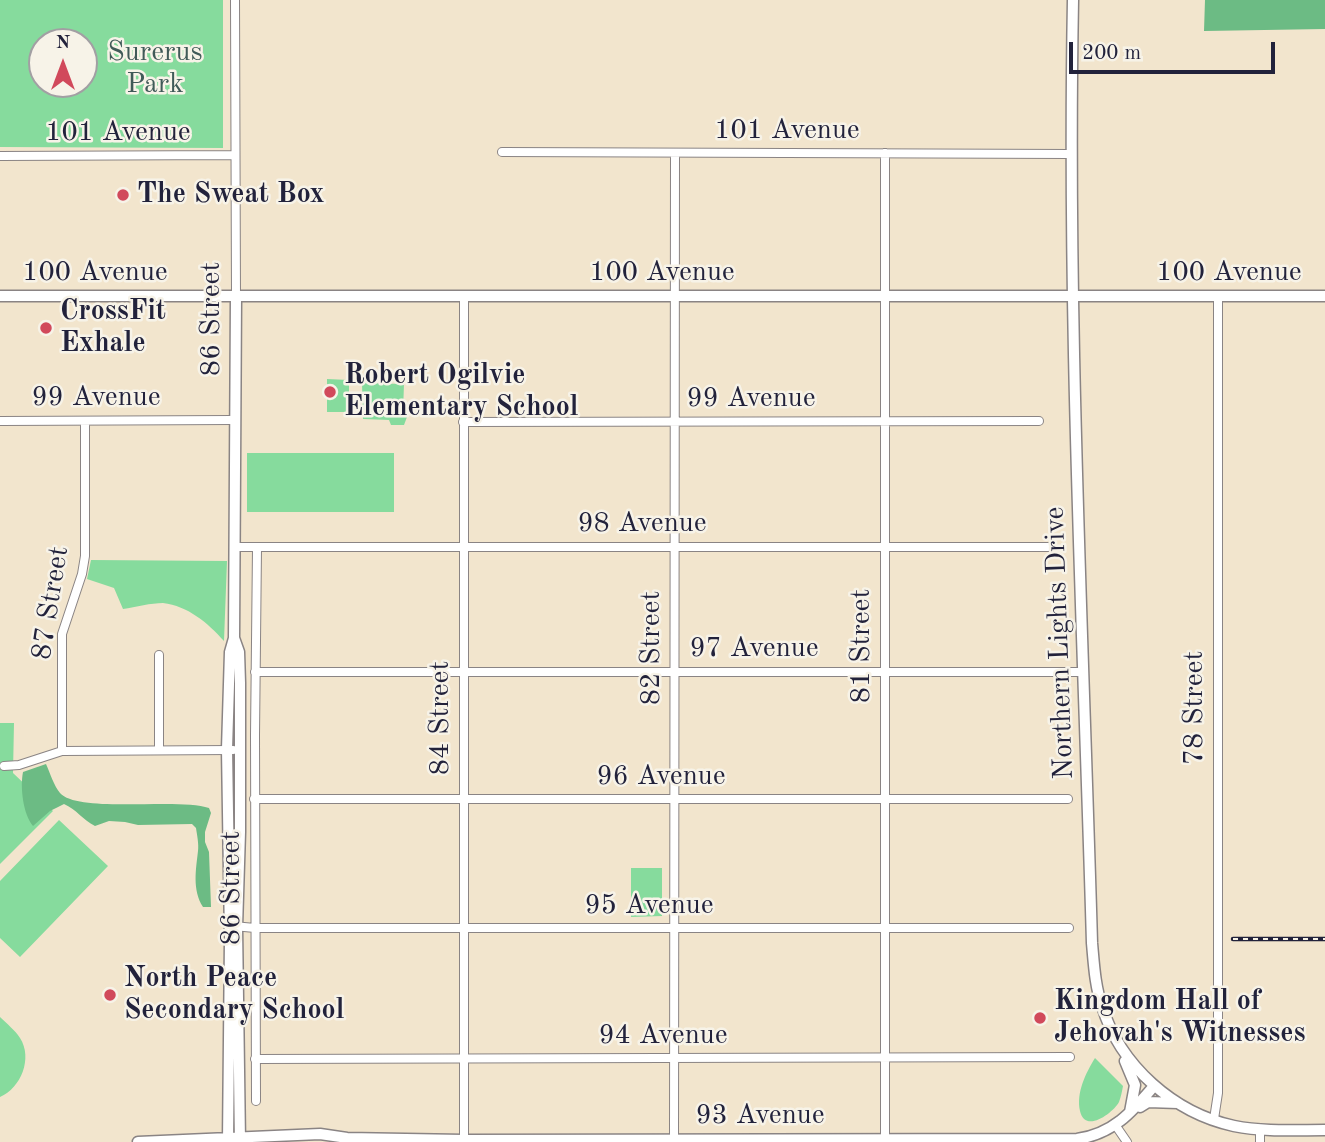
<!DOCTYPE html>
<html>
<head>
<meta charset="utf-8">
<style>
	body { margin:0 }
	#map { position:relative; width:1325px; height:1142px; overflow:hidden; background:#f2e5cd; font-family:"Old Standard TT",serif }
	canvas { display:block }
	.north { position:absolute; left:28px; top:28px; width:70px; height:70px; box-sizing:border-box; background:#f7f3e8; border:2px solid #a29fa3; border-radius:50%; rotate:0deg; font-size:19px; font-weight:700; line-height:28px; text-align:center; color:#22223b }
	.north::after { content:''; display:block; margin:auto; width:24px; height:32px; background:#d1495b; clip-path:polygon(50% 0,100% 100%,50% 72%,0 100%) }
	.scale { position:absolute; left:1069px; top:42px; width:206px; height:32px; box-sizing:border-box; border:4px solid #22223b; border-top:0; padding-left:9px; font-size:21px; line-height:24px; white-space:nowrap; color:#22223b; -webkit-text-stroke:5px #f7f3e8; paint-order:stroke }
</style>
</head>
<body>
<div id="map">
<canvas width="1325" height="1142"></canvas>
<div class="north">N</div>
<div class="scale">200 m</div>
</div>
<script>
const c = document.querySelector('canvas').getContext('2d');
c.lineJoin = 'round';
function fillPath(path, color) {
  c.fillStyle = color;
  c.fill(path, 'evenodd');
}
function stroke(path, color, width, dash) {
  c.strokeStyle = color;
  c.lineWidth = width;
  c.lineCap = dash ? 'butt' : 'round';
  c.setLineDash(dash || []);
  c.stroke(path);
}
function label(font, color, halo, rows, align = 'center') {
  c.font = font + ' "Old Standard TT",serif';
  c.lineWidth = 5;
  c.setLineDash([]);
  c.textBaseline = 'middle';
  c.strokeStyle = halo;
  c.fillStyle = color;
  for (const [text, x, y, turn = 0] of rows) {
    c.save();
    c.translate(x, y);
    c.rotate((+turn || 0) * Math.PI / 180);
    c.textAlign = isNaN(turn) ? turn : align;
    if (halo) c.strokeText(text, 0, 0);
    c.fillText(text, 0, 0);
    c.restore();
  }
}
fillPath(new Path2D(`
	M0,0H223V148L0,147ZM42,42H84V84H42Z
	M327,379L349,380V412H327Z
	M362,383L404,384L403,412L407,417L404,425H391L389,420L363,419Z
	M247,453H394V512H247Z
	M91,560L227,561L224,641C208,623 188,606 163,603C151,603 136,607 123,609L114,588L87,579Z
	M0,723H14L13,773L53,811L0,864Z
	M59,820L108,866L20,957L0,938V881Z
	M631,868H662V916L631,917Z
	M0,1017C7,1024 15,1030 20,1038C33,1058 21,1088 0,1097Z
	M1095,1058L1123,1086C1122,1091 1121,1097 1119,1102C1113,1113 1085,1134 1080,1111C1076,1092 1086,1073 1095,1058Z`), '#86db9d');
fillPath(new Path2D(`
	M1205,0H1325V29L1204,31Z
	M46,764C50,773 54,786 60,793C79,814 178,797 209,808L211,813L205,832V842L209,852L211,907H203C192,890 196,869 198,851C199,844 197,835 196,828L192,824L138,825L125,822L109,821L95,826C83,820 76,809 64,804L50,811L33,826C23,814 20,787 23,772Z`), '#6cbb84');
const minor = new Path2D(`
	M235,0L236,296
	M502,152L1071,154
	M885,153V1139
	M0,156L235,155
	M0,421L234,420
	M463,422L1039,421
	M235,547H1048
	M255,672H1084
	M159,749V655
	M62,751V634L82,574L85,556V421
	M4,766L19,765L62,751L233,750
	M254,799H1068
	M233,926L255,928H1069
	M255,1059L1070,1057
	M256,1101L255,735L257,548
	M1214,1119L1218,1093V296
	M1116,1126L1127,1142
	M1260,1129V1142
	M464,1140V296
	M674,1142L675,154`);
const major = new Path2D(`
	M1073,0C1067,315 1083,629 1092,943C1094,965 1095,986 1102,1006C1120,1066 1174,1113 1234,1126C1264,1132 1295,1130 1325,1130
	M0,296H1325
	M236,296L234,638L239,652L240,683V832L237,927L240,1142
	M1125,1061L1135,1085L1130,1112
	M1140,1107L1148,1102L1178,1103
	M228,1141L230,938L227,749L230,652L234,638
	M138,1142L320,1134L347,1138L464,1140L1077,1139C1113,1134 1132,1112 1154,1086`);
stroke(minor, '#8a8484', 10);
stroke(major, '#8a8484', 13);
stroke(minor, '#fff', 8);
stroke(major, '#fff', 10);
const rail = new Path2D(`
	M1233,939H1325`);
stroke(rail, '#22223b', 4.5);
stroke(rail, '#f7f3e8', 2, [5]);
for (const [x, y, r, color] of [
	[123,195,7,"#d1495b"],
	[46,328,7,"#d1495b"],
	[330,392,7,"#d1495b"],
	[110,995,7,"#d1495b"],
	[1040,1018,7,"#d1495b"]
]) {
  const dot = new Path2D();
  dot.arc(x, y, r, 0, 2 * Math.PI);
  c.fillStyle = color;
  c.fill(dot);
  stroke(dot, '#f7f3e8', 2.5);
}
label('28px', '#405a58', '#f7f3e8', [
	["Surerus",155,53],
	["Park",155,85]
]);
label('28px', '#22223b', '#f7f3e8', [
	["101 Avenue",787,131],
	["101 Avenue",118,133],
	["100 Avenue",95,273],
	["100 Avenue",662,273],
	["100 Avenue",1229,273],
	["86 Street",212,319,-90],
	["99 Avenue",96,398],
	["99 Avenue",751,399],
	["98 Avenue",642,524],
	["87 Street",51,603,-81],
	["Northern Lights Drive",1060,643,-92],
	["81 Street",862,646,-90],
	["82 Street",652,648,-90],
	["97 Avenue",754,649],
	["78 Street",1195,708,-90],
	["84 Street",441,718,-90],
	["96 Avenue",661,777],
	["86 Street",232,888,-90],
	["95 Avenue",649,906],
	["94 Avenue",663,1036],
	["93 Avenue",760,1116]
]);
label('bold 28px', '#22223b', '#f7f3e8', [
	["The Sweat Box",137,195],
	["CrossFit",60,312],
	["Exhale",60,344],
	["Robert Ogilvie",344,376],
	["Elementary School",344,408],
	["North Peace",124,979],
	["Secondary School",124,1011],
	["Kingdom Hall of",1054,1002],
	["Jehovah's Witnesses",1054,1034]
], 'left');
</script>
</body>
</html>
